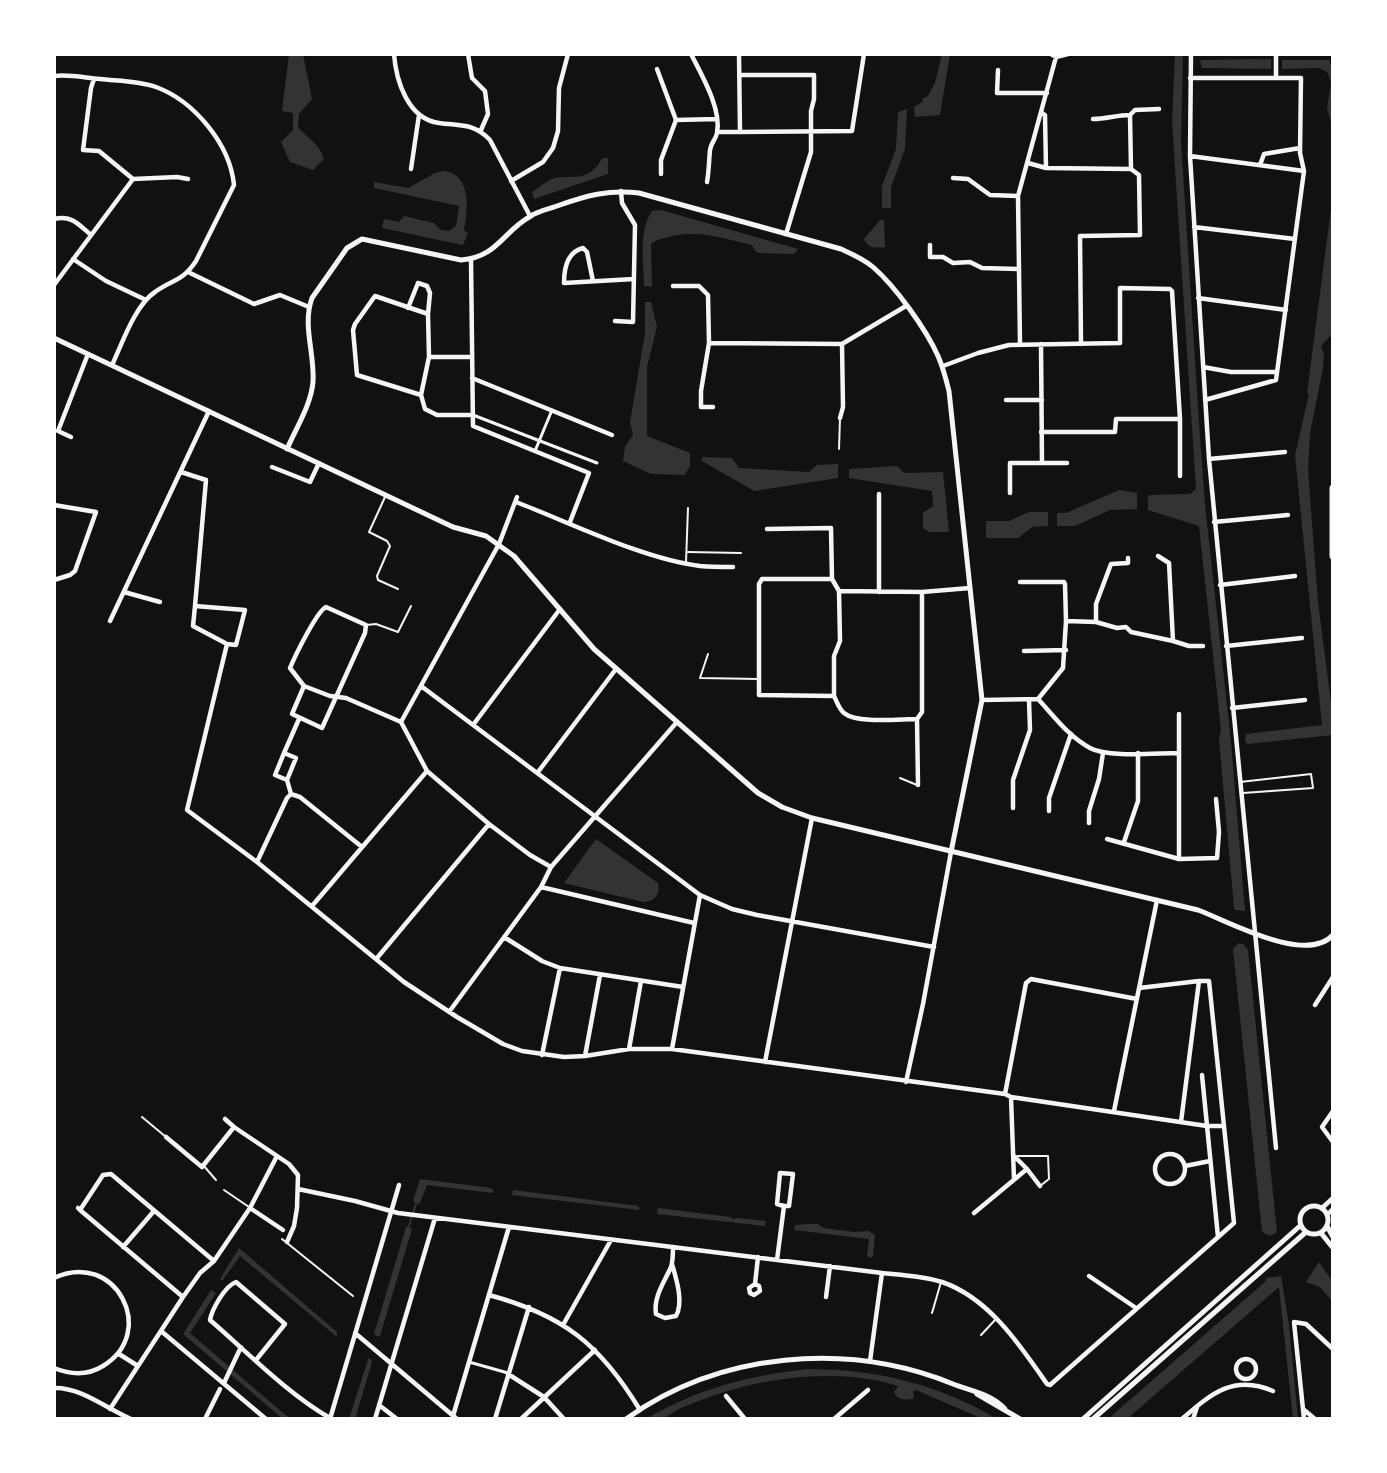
<!DOCTYPE html>
<html>
<head>
<meta charset="utf-8">
<style>
	body { margin:0 }
	#map { position:relative; width:1387px; height:1473px; overflow:hidden; background:#111; font-family:Raleway,sans-serif }
	canvas { display:block }
	.frame { position:absolute; inset:0; border:56px solid #fff; pointer-events:none }
</style>
</head>
<body>
<div id="map">
<canvas width="1387" height="1473"></canvas>
<div class="frame"></div>
</div>
<script>
const c = document.querySelector('canvas').getContext('2d');
c.lineJoin = 'round';
function fillPath(path, color) {
  c.fillStyle = color;
  c.fill(path, 'evenodd');
}
function stroke(path, color, width, dash) {
  c.strokeStyle = color;
  c.lineWidth = width;
  c.lineCap = dash ? 'butt' : 'round';
  c.setLineDash(dash || []);
  c.stroke(path);
}
fillPath(new Path2D(`
	M289,54H303L312,99L299,114L298,127C307,138 320,144 324,159L313,170L290,162L281,142L293,130V113L282,111Z
	M942,54H950L940,115L915,117L914,107L922,102L923,98L928,96L935,83Z
	M1175,54H1183L1181,141L1198,408L1205,505L1231,742L1245,911L1235,910L1234,908L1219,739L1221,730L1199,526L1148,510V497L1150,495L1190,494L1196,489L1172,122Z
	M1271,59V69L1202,68L1200,60Z
	M1282,60H1329L1333,73V130L1327,108L1331,82L1327,72L1319,68L1282,69Z
	M907,109L905,149L891,187V208H882V186L896,149L898,112Z
	M603,158H608V174L534,199L532,192C538,188 545,182 552,179C565,174 581,182 594,169C598,166 600,161 603,158Z
	M443,171C472,173 468,211 464,230L468,233L463,245L382,228L384,219L399,222L404,216L434,223L441,230L449,231L456,226L459,206L374,188V182L408,188L435,173Z
	M1333,193V333L1321,346L1324,355L1323,368L1310,433L1308,470L1318,602L1333,718V735L1247,744L1245,740L1246,734L1322,725L1295,455L1309,394L1307,393Z
	M661,210L798,249L794,254L759,253L756,252L752,245C725,239 700,230 673,236C665,238 657,239 651,244L652,287L644,286C644,263 638,231 652,211Z
	M880,220H884L885,247C876,248 868,249 864,239Z
	M645,302H651L657,327L647,367V436L690,453V466L685,475L651,474L623,461L625,447L633,435L630,422L645,333Z
	M702,457L732,458L739,468L809,472L817,465L838,464V478L754,491L702,461Z
	M897,466L904,473L943,472L949,532H929L923,528V513L933,506L932,491L849,478V469Z
	M1119,490L1137,493V509L1110,510L1075,526H1057V513H1066Z
	M1029,512H1048V526L1032,527L1018,538H986V521H1009Z
	M596,839L658,883C661,895 653,902 643,902L564,883Z
	M1239,943L1243,944L1248,950L1277,1232L1270,1236L1262,1232L1233,949Z
	M420,1179L491,1188L494,1191L492,1193L427,1185L420,1203L417,1204L413,1201Z
	M513,1190L639,1206V1210L512,1195Z
	M658,1208L730,1217L733,1219L738,1218L766,1221L765,1226L657,1214Z
	M806,1224H818L824,1228L854,1232L869,1231L875,1235L873,1256L870,1258L867,1256L869,1239L794,1230L795,1225Z
	M409,1226L412,1229L380,1336L378,1337L374,1334L406,1227Z
	M239,1248L337,1332V1337L240,1256L222,1281L220,1279Z
	M1319,1262L1333,1282V1302L1320,1287L1306,1282Z
	M1281,1276L1289,1325L1298,1419H1293L1279,1287L1127,1419H1108L1266,1281V1278Z
	M211,1290L216,1293L190,1333L290,1419H283L183,1334Z
	M369,1357L372,1362L355,1419H349Z
	M808,1369C875,1369 939,1384 997,1419H983L916,1390L913,1392L914,1398C906,1401 897,1400 894,1392L898,1386C844,1368 769,1376 715,1395C704,1399 692,1403 681,1408C675,1411 667,1417 660,1419C656,1420 650,1419 646,1419C697,1389 750,1375 808,1369Z`), '#333');
stroke(new Path2D(`
	M409,1226L416,1204`), '#333', 2);
stroke(new Path2D(`
	M839,449L840,418
	M385,497L369,532L387,541L390,546L377,576L378,580L398,589
	M688,552L741,553
	M686,562L688,508
	M366,625L376,624L398,632L411,606
	M708,654L700,678L759,679
	M900,778L917,785
	M1240,782L1311,774L1313,788L1243,793
	M142,1117L166,1137
	M1017,1156H1048L1049,1179L1040,1186
	M203,1165L216,1180
	M224,1190L249,1207
	M282,1239L353,1296
	M932,1313L941,1282
	M981,1335L996,1319`), '#f5f5f5', 2);
stroke(new Path2D(`
	M473,415L597,463
	M535,451L552,410
	M469,1362L508,1373`), '#f5f5f5', 3);
stroke(new Path2D(`
	M394,54C396,81 408,119 439,123C461,126 474,123 490,140L530,216
	M468,54L472,78L485,91L488,114L481,130
	M691,54C701,74 722,109 717,133C716,139 711,143 710,150C709,160 709,171 707,182
	M739,54L740,132L852,131L864,54
	M1051,54L1056,57L1068,54
	M1191,54L1190,156L1209,459L1276,1148
	M657,69L676,120L661,160V174
	M998,70L997,93H1047
	M740,75H814V99L811,111V152L786,234
	M54,76C69,74 86,78 100,79C119,81 139,81 156,87C194,101 230,144 234,185L196,261C182,282 173,279 155,292C135,305 122,344 112,365
	M1190,78H1301L1300,153L1304,171L1276,380L1205,400
	M1276,78V54
	M94,79L91,88L83,150L99,151L133,179L177,177L188,179
	M1042,113L1045,115L1046,168
	M1130,115L1131,169
	M1093,119C1106,119 1117,115 1130,115L1135,110L1159,109
	M676,120L717,119
	M718,132H740
	M1190,156L1304,171
	M1028,163L1046,168L1131,169L1139,175L1140,235L1080,236L1081,344
	M1260,165L1264,154L1300,148
	M411,169L419,115
	M953,178L968,179L990,195L1018,196
	M511,181L543,162L553,148L558,131L559,88L568,54
	M54,219C72,215 78,224 91,235
	M1194,227L1295,239
	M930,245V257H943L953,263L970,262L982,268L1018,269
	M73,259L106,281L146,300
	M471,259L473,426L589,473L570,522
	M188,272L254,304L280,295L309,307
	M593,281L587,252L583,248C567,252 564,268 564,283L634,279
	M54,285L133,179
	M673,286H699L708,295L709,343L701,391V407H713
	M1198,298L1286,310
	M408,308L418,283L427,286L430,293L428,314
	M615,321L633,322L635,225L622,203L621,191
	M709,343L842,344L906,306
	M1020,344L1018,196L1056,57
	M1041,344L1042,463
	M429,357H472
	M943,366L978,353L1009,345L1120,343V288L1170,289L1172,291L1180,419H1116L1115,432H1041
	M1203,367L1231,372H1277
	M472,378L612,435
	M421,395L357,375L353,330L355,324L375,296L428,314L429,357L421,395L425,409L437,415H472
	M1006,400H1042
	M840,418L843,407L842,344
	M1180,419V476
	M71,437L58,431L88,354
	M1209,459L1285,452
	M272,467L310,482L319,463
	M181,472L206,480L195,606L245,610L236,645L227,644L187,810L257,862L404,982L457,1017L503,1044L522,1051L564,1057L585,1056L629,1049H672L1005,1094L1011,1097L1207,1126H1223
	M1010,493V463H1067
	M516,502C571,523 643,559 700,566C711,567 722,567 733,567
	M54,505L96,512L75,571L70,575L54,580
	M1214,522L1288,515
	M767,529L831,528L832,579
	M1158,556L1169,563L1173,641L1131,632L1126,627L1117,628L1096,622L1066,621L1063,668L1038,699C1054,716 1069,737 1090,748C1108,758 1156,753 1179,753
	M1020,582H1064L1065,584L1066,621
	M1220,585L1295,576
	M124,592L160,602
	M879,592V494
	M922,592L839,591L832,579H762L759,584V695L834,696C837,702 839,709 844,713C857,724 900,719 917,719L922,712V592L970,588
	M195,606L193,626L227,644
	M326,607L366,625L365,633L322,728L292,714L304,686L290,668C295,656 317,611 326,607Z
	M110,621L209,411
	M1096,622V604L1111,564L1128,563V558
	M1173,641L1189,646H1203
	M1226,646L1302,638
	M1024,651L1066,650
	M304,686L330,696L346,698L401,722
	M421,686L700,895L732,909L757,915L934,947
	M834,696V656L840,641L839,591
	M982,700L1038,699
	M1232,708L1305,700
	M917,719L918,785
	M401,722L499,544L517,497
	M401,722L427,771L489,824L530,855L551,867
	M473,725L560,609
	M284,753L275,775L287,780
	M538,772L616,669
	M291,794L287,780L296,758L284,753L299,719
	M1013,808V780L1030,730L1029,700
	M1049,811V798L1071,734
	M1089,823V811L1099,779L1103,753
	M1107,839L1179,859V714
	M1124,842L1138,801V753
	M1179,859L1217,858L1219,832L1216,799
	M257,862L287,798L291,794L300,797L362,847
	M541,887L694,923
	M312,906L427,771
	M504,937L542,961L560,968L683,987
	M377,958L489,824
	M1139,988L1199,981
	M1315,1005L1333,977
	M449,1012L541,887L551,867L677,722
	M629,1049L641,981
	M672,1049L700,895
	M542,1055L560,968
	M585,1056L600,975
	M765,1062L812,818
	M1202,1075L1218,1237
	M906,1082L923,1004L951,852
	M1005,1094L1026,983L1031,979L1137,999
	M1011,1097L1014,1179
	M1114,1111L1157,900
	M1333,1111L1322,1127L1333,1142
	M225,1119L234,1127
	M166,1137L202,1167L234,1127L289,1164L298,1175L297,1208L294,1226L287,1242
	M1155 1169a15 15 0 1 1 30 0a15 15 0 1 1-30 0Z
	M1014,1156L1027,1169
	M1185,1166L1210,1161
	M298,1189L355,1201L398,1213L882,1273C902,1275 923,1276 942,1282C989,1298 1020,1345 1047,1384L1050,1385L1234,1223L1209,981H1199L1181,1122
	M78,1208L80,1210L183,1297L200,1273L214,1261L111,1174L103,1175L80,1210
	M250,1208L283,1230
	M1322,1208L1333,1198
	M974,1213L1027,1169L1040,1186
	M1327,1215L1333,1209
	M123,1247L154,1211
	M777,1260L784,1206H789L793,1174L780,1173L777,1204L784,1206
	M214,1261L250,1208L277,1156
	M672,1264C676,1278 684,1302 676,1316L665,1318L656,1314C653,1297 665,1281 671,1267C673,1261 673,1254 673,1247
	M1089,1276L1136,1308
	M54,1278C115,1249 159,1332 103,1366C87,1376 71,1375 54,1368
	M755,1284L749,1288L750,1293L754,1295L760,1291L759,1286L755,1284L758,1257
	M489,1295C563,1315 600,1344 640,1410
	M826,1297L830,1266
	M563,1325L611,1240
	M161,1331L266,1419
	M355,1333L457,1419
	M119,1354L138,1366
	M1236 1369a10 10 0 1 1 20 0a10 10 0 1 1-20 0Z
	M256,1360L285,1324L236,1282C225,1286 212,1309 210,1320C247,1352 288,1394 330,1418
	M870,1361L882,1273
	M508,1374L544,1397L564,1419
	M224,1383L241,1347
	M54,1388C81,1387 107,1409 131,1419
	M726,1396L745,1419
	M379,1405L397,1419
	M110,1409L183,1297
	M1303,1409L1315,1419
	M453,1416L509,1227
	M205,1419L220,1389
	M330,1419L399,1185
	M375,1419L435,1218
	M495,1419L529,1307
	M521,1419L595,1350
	M834,1419L868,1390
	M1182,1419C1211,1394 1233,1374 1273,1391
	M1193,1419L1197,1407
	M1304,1419L1294,1322L1306,1324L1333,1349`), '#f5f5f5', 4.5);
stroke(new Path2D(`
	M54,338L453,527L486,536L514,556L594,649L758,793L782,807L812,818L1198,910C1228,921 1306,965 1333,935
	M287,449C296,428 311,405 313,382C315,354 302,325 312,298L347,248L362,239L461,260C498,257 503,231 531,216C538,211 549,209 557,206C585,196 609,189 639,193L841,249C852,254 864,259 873,267C895,286 926,329 938,356C943,367 946,379 949,391L982,700L951,852
	M1300 1220a14 14 0 1 1 28 0a14 14 0 1 1-28 0Z
	M1327,1226L1333,1237
	M1321,1233L1333,1248
	M977,1394L1020,1419
	M626,1419C719,1352 847,1341 953,1384C971,1391 992,1394 1005,1409
	M1083,1419L1301,1225
	M1093,1419L1306,1232`), '#f5f5f5', 5);
stroke(new Path2D(`
	M1333,488V556`), '#f5f5f5', 7);
</script>
</body>
</html>
